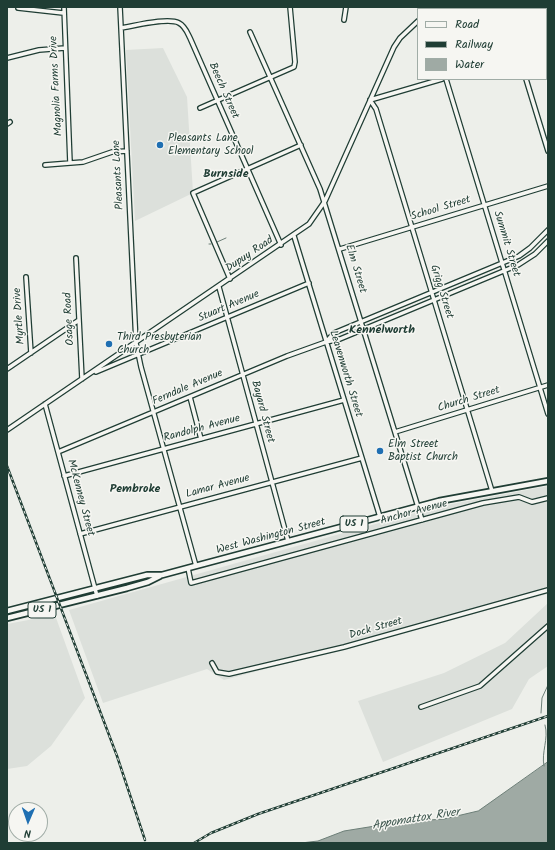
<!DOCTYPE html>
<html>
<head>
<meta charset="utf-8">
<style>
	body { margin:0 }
	#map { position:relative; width:555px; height:850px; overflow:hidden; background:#edefea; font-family:Kalam,sans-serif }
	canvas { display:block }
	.frame { position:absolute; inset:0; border:8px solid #1f3d34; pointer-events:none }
	.legend { position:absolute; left:417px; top:8px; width:130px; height:72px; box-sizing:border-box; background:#f6f6f2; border:1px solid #a0aca6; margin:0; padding:5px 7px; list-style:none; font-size:12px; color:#1f3d34 }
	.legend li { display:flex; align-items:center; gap:8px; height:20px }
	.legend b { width:20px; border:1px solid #a0aca6 }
	.north { position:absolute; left:8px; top:802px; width:40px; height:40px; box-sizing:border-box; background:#f6f6f2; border:1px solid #a0aca6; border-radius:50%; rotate:182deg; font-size:11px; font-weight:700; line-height:16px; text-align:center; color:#1f3d34 }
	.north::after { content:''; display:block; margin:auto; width:14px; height:18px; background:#1f6fb2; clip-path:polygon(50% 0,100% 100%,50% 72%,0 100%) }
</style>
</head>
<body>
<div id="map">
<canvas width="555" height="850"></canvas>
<div class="frame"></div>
<ul class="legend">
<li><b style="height:5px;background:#f6f6f2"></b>Road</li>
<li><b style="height:5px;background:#1f3d34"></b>Railway</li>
<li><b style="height:11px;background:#9faaa4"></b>Water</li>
</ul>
<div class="north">N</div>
</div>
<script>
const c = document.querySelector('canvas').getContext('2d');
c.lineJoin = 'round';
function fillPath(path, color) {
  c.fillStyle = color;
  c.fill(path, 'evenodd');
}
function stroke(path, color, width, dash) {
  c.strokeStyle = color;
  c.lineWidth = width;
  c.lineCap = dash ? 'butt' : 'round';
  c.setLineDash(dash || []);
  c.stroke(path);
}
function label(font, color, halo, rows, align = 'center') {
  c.font = font + ' Kalam,sans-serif';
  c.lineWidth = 3;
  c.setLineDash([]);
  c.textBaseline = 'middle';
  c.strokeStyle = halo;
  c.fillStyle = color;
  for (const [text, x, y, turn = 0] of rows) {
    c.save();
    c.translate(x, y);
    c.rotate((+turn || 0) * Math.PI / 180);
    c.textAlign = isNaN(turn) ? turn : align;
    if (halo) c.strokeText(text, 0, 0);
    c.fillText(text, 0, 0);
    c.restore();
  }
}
fillPath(new Path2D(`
	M163,48L187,97L193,193L135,221L126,50Z
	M548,486V594L224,680L207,669L103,703L69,610L436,507Z
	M548,603V666L529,679L512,709L383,762L358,701L444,673L505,643Z
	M55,615L85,698L51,746L27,766L7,769V624Z`), '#dce0db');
const water = new Path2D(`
	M548,762V843H301L318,841L344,831L400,822L444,819L478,811Z`);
fillPath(water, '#9faaa4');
stroke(water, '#6c7e77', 1);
stroke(new Path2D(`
	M217,242L226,238
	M209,244H211
	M541,713L542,698L548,685
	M544,766C541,752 549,739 545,725`), '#6c7e77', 1);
const minor = new Path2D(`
	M64,7L70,163
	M120,7L136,343L141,367L196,566
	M423,7V9
	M504,7L505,9
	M18,8L63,13
	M430,9L433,7
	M344,20L346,7
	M121,28C134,26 168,17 179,23C185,26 187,32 190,38L281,245
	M250,32L320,189L422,520
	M7,58L39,50L65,48
	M546,60L548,59
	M442,79L370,100L376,109L492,491
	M446,79L548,414
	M526,79L548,151
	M200,108L294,67L295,62L290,7
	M7,124L10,122
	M45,165L83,162L112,152L127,151
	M294,236L380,517
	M340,249L548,186
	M76,258L82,379
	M26,277L31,353
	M230,279L193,193L301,145
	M219,287L288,541
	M326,342L334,333L519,256L530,248L548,230
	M7,369L79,320
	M96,372L309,283
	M190,397L201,439
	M45,404L97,596
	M7,430L309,224L325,201L394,47L400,38L418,21
	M395,432L548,385
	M58,452L287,356L326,342L340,339L518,265L535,254L548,241
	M64,476L344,400
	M80,534L362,458
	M188,568L191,583L483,503L519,497L532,502L548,498
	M212,663L217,672L229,674L344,647L548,590
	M421,707L480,686L548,626`);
const major = new Path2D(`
	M7,611L147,575H162L188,568L439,501L548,481
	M7,618L127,588L148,582L160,576`);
stroke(minor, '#1f3d34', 6);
stroke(major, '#1f3d34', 8);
stroke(minor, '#f6f6f2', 3.5);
stroke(major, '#f6f6f2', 4.5);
const rail = new Path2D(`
	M7,466L117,756L145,840
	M194,843L211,833L258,814L548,716`);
stroke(rail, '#1f3d34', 2.5);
stroke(rail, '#f6f6f2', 1, [3]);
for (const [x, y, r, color] of [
	[160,145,4,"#1f6fb2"],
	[109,344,4,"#1f6fb2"],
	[380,451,4,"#1f6fb2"]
]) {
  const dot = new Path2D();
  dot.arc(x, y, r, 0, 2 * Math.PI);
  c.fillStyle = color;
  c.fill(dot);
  stroke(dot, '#f6f6f2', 1.5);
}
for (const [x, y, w] of [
	[354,524,28],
	[42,610,28]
]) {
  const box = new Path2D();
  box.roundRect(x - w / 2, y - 8, w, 16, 3);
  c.fillStyle = '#f6f6f2';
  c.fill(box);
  stroke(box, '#1f3d34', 1);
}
label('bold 10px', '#1f3d34', null, [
	["US 1",354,524],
	["US 1",42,610]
]);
label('11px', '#1f3d34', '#f6f6f2', [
	["Magnolia Farms Drive",57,86,-93],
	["Beech Street",223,91,66],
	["Pleasants Lane",119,175,-93],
	["School Street",441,209,-17],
	["Summit Street",506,244,73],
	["Dupuy Road",250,255,-34],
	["Elm Street",355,269,73],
	["Grigg Street",441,292,73],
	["Stuart Avenue",229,307,-23],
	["Myrtle Drive",20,316,-94],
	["Osage Road",70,319,-93],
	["Leavenworth Street",345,374,73],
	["Ferndale Avenue",188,388,-23],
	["Church Street",469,400,-17],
	["Bayard Street",262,412,75],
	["Randolph Avenue",202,429,-15],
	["Lamar Avenue",218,487,-15],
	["McKenney Street",80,498,75],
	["Anchor Avenue",414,513,-15],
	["West Washington Street",271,537,-15],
	["Dock Street",376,629,-16]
]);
label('11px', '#1f3d34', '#f6f6f2', [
	["Pleasants Lane",168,139],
	["Elementary School",168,152],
	["Third Presbyterian",117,338],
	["Church",117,351],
	["Elm Street",388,445],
	["Baptist Church",388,458]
], 'left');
label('bold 12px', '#1f3d34', '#f6f6f2', [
	["Burnside",226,175],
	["Kennelworth",382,331],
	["Pembroke",135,490]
]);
label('italic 12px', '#3f5850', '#f6f6f2', [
	["Appomattox River",416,820,-9]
]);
</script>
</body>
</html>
